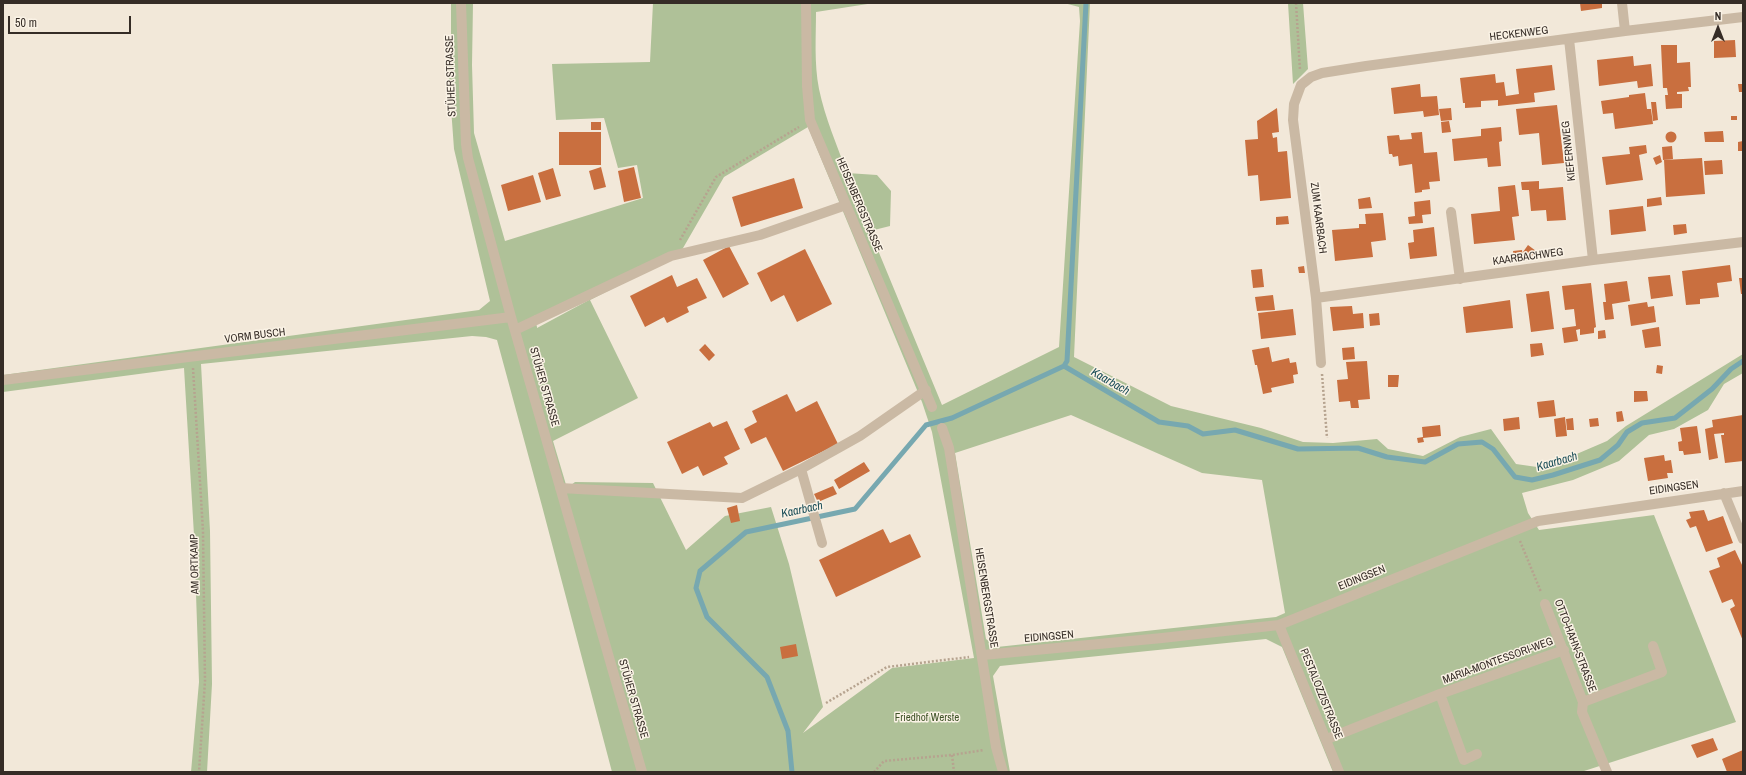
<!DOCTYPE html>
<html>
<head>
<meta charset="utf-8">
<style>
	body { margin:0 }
	#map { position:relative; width:1746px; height:775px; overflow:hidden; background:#f2e8d9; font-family:"Archivo Narrow",sans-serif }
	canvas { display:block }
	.frame { position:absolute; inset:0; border:4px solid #352c26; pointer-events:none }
	.north { position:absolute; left:1698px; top:8px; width:40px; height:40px; -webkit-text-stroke:3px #faf2e5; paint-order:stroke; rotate:0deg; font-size:11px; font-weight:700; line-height:16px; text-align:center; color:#352c26 }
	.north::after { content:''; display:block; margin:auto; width:14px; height:18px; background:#352c26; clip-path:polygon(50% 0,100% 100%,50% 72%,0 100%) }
	.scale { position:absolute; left:8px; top:16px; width:123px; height:18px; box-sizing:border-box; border:2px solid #352c26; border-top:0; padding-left:5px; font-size:12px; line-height:14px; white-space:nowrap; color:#352c26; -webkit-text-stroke:3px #faf2e5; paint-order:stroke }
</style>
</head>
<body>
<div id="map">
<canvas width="1746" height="775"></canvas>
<div class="frame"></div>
<div class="north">N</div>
<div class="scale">50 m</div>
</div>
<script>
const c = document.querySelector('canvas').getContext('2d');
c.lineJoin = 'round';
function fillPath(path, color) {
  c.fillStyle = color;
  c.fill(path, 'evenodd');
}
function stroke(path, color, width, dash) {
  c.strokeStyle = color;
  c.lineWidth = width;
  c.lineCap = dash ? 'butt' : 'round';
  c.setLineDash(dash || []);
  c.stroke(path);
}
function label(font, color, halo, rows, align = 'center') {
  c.font = font + ' "Archivo Narrow",sans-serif';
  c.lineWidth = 3;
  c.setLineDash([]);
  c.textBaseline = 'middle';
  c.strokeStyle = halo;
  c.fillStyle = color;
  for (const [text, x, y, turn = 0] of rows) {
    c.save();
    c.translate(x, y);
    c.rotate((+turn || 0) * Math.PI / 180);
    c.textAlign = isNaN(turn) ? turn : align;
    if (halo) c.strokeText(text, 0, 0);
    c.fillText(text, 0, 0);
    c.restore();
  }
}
fillPath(new Path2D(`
	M451,3H473L472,65L474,133L505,241L643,198L637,165L618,168L604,118L556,120L552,64L650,62L653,3H874L816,12C816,37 814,63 819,89C825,118 837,145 847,173L877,175L891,191L890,226L870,231L942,405L1059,347L1080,21L1079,7L1064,3H1090L1074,357L1171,406L1261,428L1303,442L1333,443L1377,439L1388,449L1423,456L1460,437L1491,429L1516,464L1544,468L1607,441L1626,426L1743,354V373L1724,384L1708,410L1674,429L1649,435L1619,461L1573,480L1522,493L1528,513L1539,530L1654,515L1736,722L1581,772H1333L1282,647L1266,639L1000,666L993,676L1010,772H612L542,506L497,340L486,337L472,336L201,364L210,531L212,684L207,772H191L199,682L194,535L184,368L3,392V375L479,310L490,301L454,149L446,38L451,36ZM808,127L922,402L932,432L974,658L892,668L803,733L823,707L789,564L771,507L725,516L686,550L653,483L575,482L567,488L553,441L638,398L590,300L679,255L724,177ZM589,300L537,328V327L534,316ZM1071,415L1202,473L1262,480L1285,613L1276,617L997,647L986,639L955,453Z
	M1288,3H1303L1308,69L1293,84Z`), '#afc198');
stroke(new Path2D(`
	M1064,366L1067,361L1086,3
	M792,772L788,731L767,677L707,617L696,588L700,571L746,532L855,509L926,425L952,418L1064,366L1159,422L1188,426L1203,434L1235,430L1298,449L1358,448L1387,457L1425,462L1458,444L1482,442L1493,449L1515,477L1532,480L1553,475L1600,460L1618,445L1627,432L1642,423L1675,418L1712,389L1731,369L1743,361`), '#77a8b0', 5);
fillPath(new Path2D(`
	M1580,3H1602V8L1581,11Z
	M1735,40L1736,57L1714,58V41Z
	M1661,45H1677V63L1690,62L1691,87H1688L1689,91L1677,92V94H1682V108L1666,109L1665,95H1668L1667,88H1663Z
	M1633,56L1634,66L1651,64L1653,86L1638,88L1637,81L1599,86L1597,60Z
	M1552,65L1555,90L1534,93L1535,102L1498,106V100L1481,101V107L1465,108V103H1463L1460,78L1495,74L1496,83L1504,82L1506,96L1519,94L1516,69Z
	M1420,84L1421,97L1437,96L1439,115L1424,117L1423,111L1394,114L1391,88Z
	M1738,84H1743V92H1739Z
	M1645,93L1647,109H1651L1653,124L1615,129L1613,113L1603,114L1601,101L1629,97V95Z
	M1651,102H1656L1658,120L1653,121Z
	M1557,105L1564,163L1542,165L1539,133L1519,135L1516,109Z
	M1277,108L1279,132L1272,133L1273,138L1277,137L1278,152L1287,151L1291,198L1260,201L1258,175L1248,176L1245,140L1258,139L1257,121Z
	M1451,108L1452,120L1441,121L1439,109Z
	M1731,116H1737V120H1731Z
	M1449,121L1451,132L1442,133L1441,122Z
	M591,122H601V130H591Z
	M1501,127L1502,141L1499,142L1501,166L1488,167L1487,158L1454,161L1452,139L1481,136V129Z
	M1723,131L1724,142H1705L1704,132Z
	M1665.5 137a5.5 5.5 0 1 1 11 0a5.5 5.5 0 1 1-11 0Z
	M559,132H601V165H559Z
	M1422,132L1424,153L1437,152L1440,181L1429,182L1430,189L1422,190V192L1415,193L1412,164L1399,166L1398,156L1393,157L1392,154H1389L1387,136L1399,135L1400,140L1412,139L1411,133Z
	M1743,141V151H1738V142Z
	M1646,145L1647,153L1639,155L1643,180L1606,185L1602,157L1630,154L1629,147Z
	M1672,146L1673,159L1663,160L1662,147Z
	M1660,155L1662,162L1656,165L1653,158Z
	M1702,158L1705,194L1666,197L1664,160Z
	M1722,160L1723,174L1705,175L1704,161Z
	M601,167L606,187L594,190L589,171Z
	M634,167L641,198L624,202L618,171Z
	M553,168L561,196L546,200L538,173Z
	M533,175L541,202L508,211L501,185Z
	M794,178L803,208L741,227L732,197Z
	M1539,181V189L1563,187L1566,220L1547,221L1546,210L1531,211L1529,190H1522L1521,182Z
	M1515,185L1519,216L1512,217L1515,240L1474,244L1471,214L1500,211L1498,187Z
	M1370,197L1372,208L1359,209L1358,199Z
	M1661,197L1662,205L1647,207V199Z
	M1430,200L1431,214L1422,215L1423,223L1409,224L1408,217L1415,216L1414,202Z
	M1643,206L1646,231L1611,235L1609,210Z
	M1383,213L1386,240L1371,242L1373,257L1335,261L1332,230L1359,228V224H1366L1365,214Z
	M1288,216L1289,224L1276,225V217Z
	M1686,224L1687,233L1674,235L1673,225Z
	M1434,227L1437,256L1410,259L1408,243L1414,242L1413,230Z
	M1528,245L1536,251L1531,257L1523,252Z
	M729,246L749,284L723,298L703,260Z
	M805,249L832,304L797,322L784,295L771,302L757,273Z
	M1522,250L1523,260L1514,261L1513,251Z
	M1730,265L1732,281L1717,283L1719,297L1700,299V304L1686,305L1682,271Z
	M1304,266L1305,273H1299L1298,267Z
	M1262,269L1264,287L1253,288L1251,270Z
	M672,275L677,287L697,278L707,298L687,307L689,312L667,323L664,317L645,327L630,296Z
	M1670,275L1673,296L1651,299L1648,277Z
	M1739,278H1743V294H1741Z
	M1627,281L1630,301L1612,304L1614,319L1605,320L1603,302H1606L1604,284Z
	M1591,283L1596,327L1594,328V333L1580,335V329L1576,330L1578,341L1564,343L1562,328L1576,326L1574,309L1565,310L1562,286Z
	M1549,291L1554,329L1531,332L1526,294Z
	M1273,295L1275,310L1257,311L1255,297Z
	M1510,300L1513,328L1466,333L1463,307Z
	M1647,302L1648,307L1654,306L1656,322L1631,326L1628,305Z
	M1352,306L1353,314L1363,313L1364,328L1333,331L1330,307Z
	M1293,309L1296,335L1261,339L1258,313Z
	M1379,313L1380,325L1370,326L1369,314Z
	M1659,327L1661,346L1645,348L1642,330Z
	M1605,330L1606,338L1598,339V331Z
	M1542,343L1544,355L1531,357L1530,344Z
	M705,344L715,355L709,361L699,350Z
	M1269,347L1272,362L1289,358L1290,363L1296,362L1298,374L1293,375L1294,383L1271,388L1272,392L1263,394L1257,365H1255L1252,350Z
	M1354,347L1355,359L1343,360L1342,348Z
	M1367,361L1370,399L1358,400L1359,408H1351L1350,401L1339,402L1337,380L1348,379L1346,362Z
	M1657,365L1663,366L1662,374L1656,373Z
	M1388,375H1399L1398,387H1388Z
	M1634,391H1647L1648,401L1634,402Z
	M787,394L796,412L817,401L838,444L783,471L766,437L751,444L744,429L757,422L752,411Z
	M1554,400L1556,416L1539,418L1537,402Z
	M1622,411L1624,421L1617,422L1616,412Z
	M1743,415V461L1725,463L1721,435H1724V433L1714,434L1718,458L1709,460L1705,429L1713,427L1712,420Z
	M1519,417L1520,429L1504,431L1503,419Z
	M1565,417L1567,436L1556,437L1554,419Z
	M1573,418L1574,430H1567L1566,419Z
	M1598,418L1599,426L1590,427L1589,419Z
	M727,421L740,449L724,457L728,464L703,476L698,466L682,474L667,442L710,422L713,427Z
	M1440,425L1441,436L1423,438L1424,442L1418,443L1417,438L1423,437L1422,427Z
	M1697,426L1701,453L1684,455L1683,451H1679L1678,442L1682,441L1680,428Z
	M1664,455L1665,461L1671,460L1673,473H1667L1668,478L1648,481L1644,458Z
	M864,462L870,471L839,489L834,480Z
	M833,486L837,494L818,502L814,494Z
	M737,505L740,521L731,523L727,508Z
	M1704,510L1708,521L1723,516L1733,543L1706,552L1696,526L1690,528L1686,520L1691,518L1689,512Z
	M883,529L890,543L910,534L921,557L836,597L819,560Z
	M1735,550L1743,567V641L1730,609L1735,606L1732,599L1722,603L1709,571L1720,567L1717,558Z
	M796,644L798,656L782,659L780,647Z
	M1713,738L1718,750L1697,758L1691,745Z
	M1743,750V772H1727L1722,759Z`), '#c96f3f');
stroke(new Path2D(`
	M1296,3L1300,70
	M680,240L716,177L799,127
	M193,368L203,531L205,681L199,772
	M1322,374L1327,438
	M1520,541L1541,592
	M826,703L887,667L969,657
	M952,755L954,772
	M874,772L884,761L952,755L984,750`), '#b6a38f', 2.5, [2, 2]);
stroke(new Path2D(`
	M461,3L466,144L468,158L511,317L642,772
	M806,3L807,86L810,120L932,407
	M1622,3L1625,31
	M1569,39L1593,260
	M1451,212L1460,279
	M1316,298L1593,260L1743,242
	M515,330L671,256L760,235L846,205
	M1321,363L1316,298L1293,120L1294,104L1301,85L1311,77L1322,73L1366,66L1625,31L1743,17
	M3,380L511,317
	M942,428L949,448L996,747L1003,772
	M801,469L822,543
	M560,488L742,498L801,469L860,436L926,390
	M1724,493L1743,539
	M1545,604L1583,702L1582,712L1607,772
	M1279,625L1339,772
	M983,655L1162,638L1279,625L1538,521L1743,491
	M1440,694L1464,760L1477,754
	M1583,702L1662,672L1653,646
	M1327,739L1440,694L1564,650`), '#cab9a4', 10);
label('11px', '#352c26', '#faf2e5', [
	["HECKENWEG",1519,34,-7],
	["STÜHER STRASSE",451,76,-92],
	["KIEFERNWEG",1569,151,-96],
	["HEISENBERGSTRASSE",859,205,67],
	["ZUM KAARBACH",1318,218,83],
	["KAARBACHWEG",1528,257,-8],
	["VORM BUSCH",255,336,-7],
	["STÜHER STRASSE",544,387,74],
	["EIDINGSEN",1674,488,-8],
	["AM ORTKAMP",195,564,-91],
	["EIDINGSEN",1362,578,-22],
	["HEISENBERGSTRASSE",986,598,81],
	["EIDINGSEN",1049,637,-5],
	["OTTO-HAHN-STRASSE",1575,646,69],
	["MARIA-MONTESSORI-WEG",1498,661,-20],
	["PESTALOZZISTRASSE",1321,694,68],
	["STÜHER STRASSE",633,699,74]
]);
label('11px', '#405429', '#faf2e5', [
	["Friedhof Werste",927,718]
]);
label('italic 12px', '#1b4e58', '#faf2e5', [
	["Kaarbach",1110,382,30],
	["Kaarbach",1557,462,-16],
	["Kaarbach",802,510,-12]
]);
</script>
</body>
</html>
